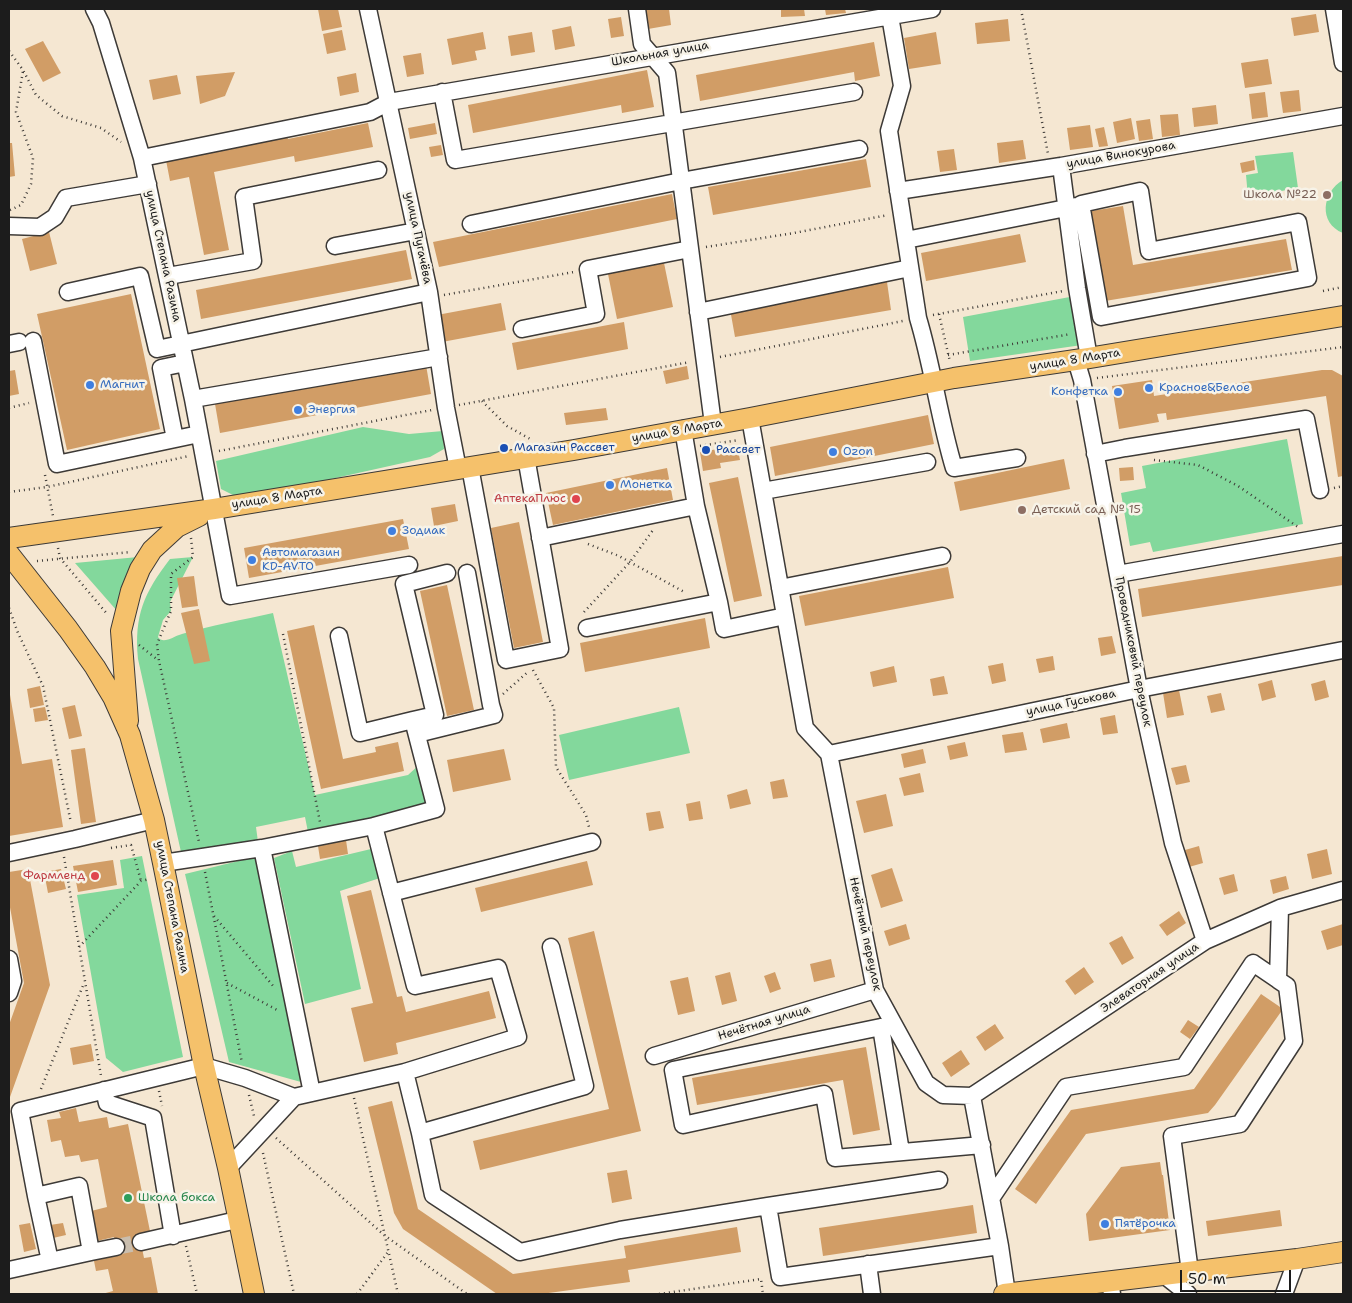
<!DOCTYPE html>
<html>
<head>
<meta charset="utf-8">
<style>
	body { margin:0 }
	#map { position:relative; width:1352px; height:1303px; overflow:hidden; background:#f5e7d2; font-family:"Shantell Sans",sans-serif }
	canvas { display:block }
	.frame { position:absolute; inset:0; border:10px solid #1c1c1c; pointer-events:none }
	.scale { position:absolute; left:1180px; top:1270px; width:111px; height:22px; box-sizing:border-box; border:2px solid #1c1c1c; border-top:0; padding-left:6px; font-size:15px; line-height:18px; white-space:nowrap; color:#1c1c1c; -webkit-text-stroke:4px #f7f3e8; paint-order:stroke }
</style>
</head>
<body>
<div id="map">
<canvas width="1352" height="1303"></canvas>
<div class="frame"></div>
<div class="scale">50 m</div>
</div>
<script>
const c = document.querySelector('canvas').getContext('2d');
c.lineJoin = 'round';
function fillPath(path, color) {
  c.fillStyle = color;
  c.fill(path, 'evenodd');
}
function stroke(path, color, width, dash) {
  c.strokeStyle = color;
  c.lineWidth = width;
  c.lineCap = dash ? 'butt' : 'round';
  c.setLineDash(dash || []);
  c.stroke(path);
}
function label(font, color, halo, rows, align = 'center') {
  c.font = font + ' "Shantell Sans",sans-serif';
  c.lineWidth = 5;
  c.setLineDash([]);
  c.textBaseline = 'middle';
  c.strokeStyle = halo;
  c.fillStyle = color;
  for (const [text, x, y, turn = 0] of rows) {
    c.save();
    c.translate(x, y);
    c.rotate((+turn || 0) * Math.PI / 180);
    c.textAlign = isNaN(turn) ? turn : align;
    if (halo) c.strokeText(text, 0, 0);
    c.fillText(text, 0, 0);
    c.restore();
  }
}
fillPath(new Path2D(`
	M1293,152L1298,188L1248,197L1246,175L1258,173L1255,156Z
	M1343,180V233C1318,223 1322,192 1343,180Z
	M1075,296L1082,345L970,361L963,317Z
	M363,427L409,434L443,431L444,449L430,457L241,499L221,489L216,461Z
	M1287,439L1303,524L1153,552L1150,542L1130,546L1121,493L1146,488L1142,466Z
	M138,557L120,590L118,612L75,563Z
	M193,557L170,602L171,611L163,620L158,637C163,645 174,636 182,634C212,625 243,620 273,613L315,795L408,775L419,765L428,806L374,821L308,832L305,817L256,827L258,842L181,852L138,659C134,615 144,593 170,559Z
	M679,707L690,753L569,780L559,735Z
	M371,849L380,878L340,891L361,989L305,1004L274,858L292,851L296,867Z
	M142,856L183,1057L123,1072L106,1058L77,895L124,888L120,860Z
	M259,856L301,1082L229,1062L185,874Z`), '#83d89c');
fillPath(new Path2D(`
	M318,9H338L342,27L322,31Z
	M645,9H669L671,25L648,29Z
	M781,9H804L805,16L781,17Z
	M825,9H845L846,13L826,15Z
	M1316,14L1319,32L1294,36L1291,18Z
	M621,17L624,36L611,38L608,19Z
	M1008,19L1010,41L977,44L975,23Z
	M571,26L575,46L555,50L552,30Z
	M342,30L346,50L327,54L323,34Z
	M483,32L486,49L475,51L477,60L452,65L447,39Z
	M532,32L535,52L511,56L508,36Z
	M936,32L941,64L909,69L904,38Z
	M43,41L61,73L43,82L25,49Z
	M874,42L880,76L855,81L854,72L700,101L696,75Z
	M421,53L424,74L407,77L403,56Z
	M1268,59L1272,84L1245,88L1241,63Z
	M647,70L654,107L622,113L621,105L473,133L468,105Z
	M235,72L225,96L200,104L196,76Z
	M356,73L359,92L340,96L337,77Z
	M177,75L181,94L153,100L149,80Z
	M1299,90L1301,111L1283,113L1280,92Z
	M1265,92L1268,117L1252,119L1249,94Z
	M1216,105L1218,124L1194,127L1192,108Z
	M1178,114L1180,135L1162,137L1160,115Z
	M1131,118L1135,139L1117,143L1113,122Z
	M1150,119L1153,139L1139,141L1136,121Z
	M368,123L373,147L295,162L294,156L214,172L229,250L204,255L189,177L170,181L165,155L286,131L288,139Z
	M435,123L437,134L410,139L408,128Z
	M1090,125L1093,147L1070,150L1067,128Z
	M1104,127L1108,146L1099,147L1095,129Z
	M1023,140L1026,159L999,163L997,143Z
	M9,143H12L15,176L9,177Z
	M441,145L443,155L431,157L429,147Z
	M954,149L957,170L940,172L937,151Z
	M866,159L871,187L713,215L708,187Z
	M1254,160L1255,170L1242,173L1240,163Z
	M672,194L677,219L439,267L433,242Z
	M1123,206L1133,265L1286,239L1292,270L1105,301L1091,211Z
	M49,232L57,264L30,271L22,239Z
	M1020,234L1026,262L926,281L921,253Z
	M406,250L412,279L201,319L196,290Z
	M664,263L673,307L617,319L608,274Z
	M887,282L891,310L735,337L730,309Z
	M131,294L160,429L67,450L37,314Z
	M501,303L506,330L442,342L437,315Z
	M624,322L628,349L517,370L512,343Z
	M426,365L431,394L220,433L215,404Z
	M687,366L689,379L666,384L663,371Z
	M15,370L19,394L9,396V371Z
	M1322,370H1332L1343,376V476L1338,477L1326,396L1167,420L1166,413L1157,414L1159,422L1119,429L1112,386L1152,380L1154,396Z
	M606,408L608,420L566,425L564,413Z
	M928,415L934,444L775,476L770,447Z
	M718,449L719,454L738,450L740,460L720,463L721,468L703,471L700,452Z
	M1064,459L1070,489L960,511L954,482Z
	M1133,467L1134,480L1120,481L1119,468Z
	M667,468L673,500L553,525L546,493Z
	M738,477L762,596L734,602L709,483Z
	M455,504L458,521L434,526L431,508Z
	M403,519L409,549L249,578L244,548Z
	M519,522L543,642L514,648L491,528Z
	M1343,556V585L1142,617L1138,589Z
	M948,567L954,598L805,626L799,596Z
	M194,576L198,606L182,608L177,578Z
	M447,585L474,710L447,716L420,591Z
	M199,609L210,661L194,664L181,613Z
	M705,618L710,648L585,672L580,643Z
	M314,625L343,759L376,752L375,747L398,742L404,771L321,789L287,631Z
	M1112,636L1116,653L1101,656L1098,638Z
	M1053,656L1055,670L1039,673L1036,659Z
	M1003,663L1006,681L992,684L988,666Z
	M894,666L897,682L873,687L870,672Z
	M944,676L948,694L933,696L930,679Z
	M1272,680L1276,697L1262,701L1258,684Z
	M1325,680L1329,697L1315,701L1311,684Z
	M40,686L44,705L30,708L27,689Z
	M9,689L22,764L52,759L63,827L9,836Z
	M1179,690L1184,715L1167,718L1163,693Z
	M1221,693L1225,710L1211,713L1207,696Z
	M75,705L82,736L69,739L62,708Z
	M45,707L48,720L35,722L33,709Z
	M1115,715L1118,733L1103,735L1100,718Z
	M1067,723L1070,738L1043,743L1040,729Z
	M1023,732L1027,750L1005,753L1002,735Z
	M965,742L968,756L950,760L947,746Z
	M85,748L96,822L81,824L71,750Z
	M504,749L511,780L453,792L447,760Z
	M923,749L926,763L904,768L901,754Z
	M1186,765L1190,782L1176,785L1171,768Z
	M920,773L924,792L904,796L899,778Z
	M784,779L788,797L773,799L770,782Z
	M747,789L751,804L730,809L727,795Z
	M886,794L893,826L864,833L856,801Z
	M700,801L703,819L689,821L686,804Z
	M660,811L664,828L649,831L646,813Z
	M346,840L348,854L320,859L318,846Z
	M1199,846L1203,863L1189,867L1185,850Z
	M1327,849L1332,874L1312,879L1307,854Z
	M113,860L117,885L78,892L73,866Z
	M587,861L593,885L481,912L475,888Z
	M892,868L903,901L881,908L871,875Z
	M28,869L50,985L10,1097H9V1025L24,983L9,902V872Z
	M61,869L66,889L48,893L44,872Z
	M1234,874L1238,891L1224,895L1219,878Z
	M1286,876L1289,889L1273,894L1270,880Z
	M371,890L397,997L402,996L406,1012L489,991L496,1018L396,1043L398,1054L364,1062L351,1008L373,1003L347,896Z
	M1179,911L1186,923L1167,936L1159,925Z
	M906,924L910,939L889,946L884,931Z
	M1343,924V945L1327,950L1321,931Z
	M594,931L641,1131L480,1170L473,1141L609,1109L568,938Z
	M1122,936L1134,958L1122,965L1109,943Z
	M831,959L835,977L814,982L810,964Z
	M1084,967L1094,982L1075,995L1065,981Z
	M730,972L737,1001L722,1005L715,976Z
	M775,972L781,989L770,993L764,976Z
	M688,977L695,1011L678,1015L670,981Z
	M1261,994L1283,1009L1215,1105L1208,1113L1086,1134L1036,1204L1015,1189L1071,1110L1194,1089Z
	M1188,1020L1199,1027L1190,1039L1180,1032Z
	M995,1024L1004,1038L985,1051L976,1037Z
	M91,1044L94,1061L73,1065L70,1048Z
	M866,1047L880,1130L853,1135L843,1080L697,1105L692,1078Z
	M961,1050L970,1064L951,1077L942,1063Z
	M392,1101L418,1209L513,1274L626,1258L624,1246L737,1227L741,1252L628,1270L630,1282L541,1294H497L403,1229L394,1213L368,1107Z
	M76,1108L79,1122L107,1117L109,1128L128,1124L151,1236L140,1238L144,1258L151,1257L158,1294H102L113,1291L108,1269L96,1271L93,1256L117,1252L114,1237L97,1241L91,1211L107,1207L98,1159L81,1162L79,1155L65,1157L61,1140L51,1142L47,1120L61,1118L59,1112Z
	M1160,1162L1162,1175H1163L1170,1230L1089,1241L1086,1214L1121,1167Z
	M627,1170L632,1199L612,1203L607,1173Z
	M973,1205L977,1233L823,1256L819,1228Z
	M1280,1210L1282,1226L1208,1236L1206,1221Z
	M30,1223L36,1249L24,1252L19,1225Z
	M63,1223L66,1235L53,1238L50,1225Z`), '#d19d66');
stroke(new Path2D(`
	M116,1247L141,1242`), '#cabeae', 16, [16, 8]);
const minor = new Path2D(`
	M94,9L101,23L142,158L193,399L230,596L409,565
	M368,9L429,292L446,408L458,469
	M637,9L642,44L667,73L713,424
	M1334,9L1343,63
	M890,16L902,86L889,131L918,318C933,368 939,418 954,468L1017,458
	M442,92L455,160L854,92
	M142,158L370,112L389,102L932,9
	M1061,166L1077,288L1089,358
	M898,191L1061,166L1343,116
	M1140,191L1149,251L1298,222L1308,278L1101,317L1081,204Z
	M471,224L681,181L859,149
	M9,226L40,227L55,217L66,198L148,184
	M906,240L1076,206
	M335,246L416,231
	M168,276L253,261L244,197L378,170
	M68,292L140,276L157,349L429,292
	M698,312L910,268
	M522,329L596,314L588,269L690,249
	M33,341L57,464L199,434
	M9,344L19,342
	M1076,360L1082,380L1139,689L1173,843L1205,941
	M193,399L439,357
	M750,418L805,728L829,754
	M175,439L161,368L185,363
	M1095,454L1125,448L1306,419L1320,490
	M470,467L506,660L560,649L526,457
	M763,491L927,462
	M540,538L696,506L683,429
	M1118,574L1343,534
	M780,588L942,556
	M719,602L724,629L785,616
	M587,628L719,602L696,506
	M339,636L360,733L413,720L436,809L374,826L415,986L498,968L518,1037L405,1072L420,1133L585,1086L551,947
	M413,720L435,715L404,584L447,573
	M417,734L494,715L491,705L467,573
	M829,754L1139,689L1343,650
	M829,754L875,990L926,1083L943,1095L972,1096
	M262,848L312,1093
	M9,853L75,839L154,820
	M163,863L262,848L374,826
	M391,893L592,842
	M9,959L13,981L9,993
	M654,1056L875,990
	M104,1090L107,1103L153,1118L173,1236
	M972,1096L1205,941L1280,908L1343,890
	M420,1133L433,1195L520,1252L620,1230L768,1206
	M901,1152L881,1027L673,1070L683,1125L824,1094L835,1158L982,1145
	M228,1168L294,1097
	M939,1180L768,1206L780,1277L1000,1246L972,1096
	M36,1196L50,1261
	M992,1197L1066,1087L1184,1067L1253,963L1278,980L1280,908
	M141,1242L237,1220
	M1000,1246L1007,1294
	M91,1252L116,1247
	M868,1264L872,1294
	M9,1270L91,1252L79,1186L36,1196L20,1111L204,1066L245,1078L294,1097L405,1072
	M1190,1272L1172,1136L1240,1124L1294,1041L1287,986L1278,980
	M1164,1275L1188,1294
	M1110,1282L1112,1294
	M1284,1294L1297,1259`);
const major = new Path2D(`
	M9,538L214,509L574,450L750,418L954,378L1089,358L1343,316
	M9,554L68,629L95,667L113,697L130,735L154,820L163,863L204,1066L228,1168L254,1294
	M128,721L121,631L131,591L140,569L152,550L177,527L199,516
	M1004,1294L1297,1259L1343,1252`);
stroke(minor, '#3d3a37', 19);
stroke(major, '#3d3a37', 22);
stroke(new Path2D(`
	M1021,9L1048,154
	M9,51L23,70L36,95L62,116L101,128L121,142
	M10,210L21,205L31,184L33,158L16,112L23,71
	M706,247L794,233L888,215
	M1323,291L1343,287
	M444,295L574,272
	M939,314L950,362
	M933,315L1063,291
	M948,355L1071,334
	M720,357L903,321
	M1097,378L1343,347
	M482,401L507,426L532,440
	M459,405L690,362
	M9,408L29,403
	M700,446L739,440
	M219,451L432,410
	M1154,460L1198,465L1238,486L1298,527
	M45,475L53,516
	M1334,488L1343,486
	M9,492L47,487L189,456
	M191,538L193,557L171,574V611L157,644L159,661L199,842
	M588,544L619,556L686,593
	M58,548L60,558L108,615
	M37,561L131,552
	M9,608L18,633L43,686L71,823
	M584,612L630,562L653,530
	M283,634L320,822
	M139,645L158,660
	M533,670L554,708L556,767L586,815L589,827
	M503,694L529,671
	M111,848L131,845L141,881
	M64,857L101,1076
	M205,872L242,1063
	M214,916L274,987
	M79,947L141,881L149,879
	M227,983L279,1011
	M41,1089L84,983
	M159,1091L162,1106
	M249,1095L254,1116
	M354,1098L398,1294
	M276,1138L384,1235L467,1294
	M263,1153L294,1294
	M186,1246L197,1294
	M357,1294L388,1252
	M659,1294L761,1279L763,1294`), '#3d3a37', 2.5, [1, 4]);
stroke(minor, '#fff', 16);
stroke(major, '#f5c16b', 20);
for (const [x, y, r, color] of [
	[1327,195,5,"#8d6e63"],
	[90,385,5,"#3f7fe0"],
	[1149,388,5,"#3f7fe0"],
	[1118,392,5,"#3f7fe0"],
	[298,410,5,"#3f7fe0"],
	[504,448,5,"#1a4fb4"],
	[706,450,5,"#1a4fb4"],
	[833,452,5,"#3f7fe0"],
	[610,485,5,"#3f7fe0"],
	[576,499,5,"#e0444e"],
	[1022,510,5,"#8d6e63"],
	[392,531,5,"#3f7fe0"],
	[252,560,5,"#3f7fe0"],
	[95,876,5,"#e0444e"],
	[128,1198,5,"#2e9e5b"],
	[1105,1224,5,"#3f7fe0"]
]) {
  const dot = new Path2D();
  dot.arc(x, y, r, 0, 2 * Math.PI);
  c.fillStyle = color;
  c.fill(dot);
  stroke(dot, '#f7f3e8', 2);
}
label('12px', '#1c1c1c', '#f7f3e8', [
	["Школьная улица",660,54,-10],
	["улица Винокурова",1121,155,-10],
	["улица Пугачёва",418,238,78],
	["улица Степана Разина",163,256,78],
	["улица 8 Марта",1075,360,-9],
	["улица 8 Марта",677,431,-10],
	["улица 8 Марта",277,498,-9],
	["Проводниковый переулок",1133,652,79],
	["улица Гуськова",1071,703,-12],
	["улица Степана Разина",172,907,79],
	["Нечётный переулок",865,934,78],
	["Элеваторная улица",1150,978,-34],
	["Нечётная улица",764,1023,-17]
]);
label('12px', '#785e54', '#f7f3e8', [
	["Школа №22",1317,195],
	["Детский сад № 15",1032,510,"left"]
], 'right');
label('12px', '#366cbe', '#f7f3e8', [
	["Магнит",100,385],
	["Красное&Белое",1159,388],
	["Конфетка",1108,392,"right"],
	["Энергия",308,410],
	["Ozon",843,452],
	["Монетка",620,485],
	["Зодиак",402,531],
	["Автомагазин",262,553],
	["KD-AVTO",262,567],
	["Пятёрочка",1115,1224]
], 'left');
label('12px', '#164399', '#f7f3e8', [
	["Магазин Рассвет",514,448],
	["Рассвет",716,450]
], 'left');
label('12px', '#be3a42', '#f7f3e8', [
	["АптекаПлюс",566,499],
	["Фармленд",85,876]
], 'right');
label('12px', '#27864d', '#f7f3e8', [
	["Школа бокса",138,1198]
], 'left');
</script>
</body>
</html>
